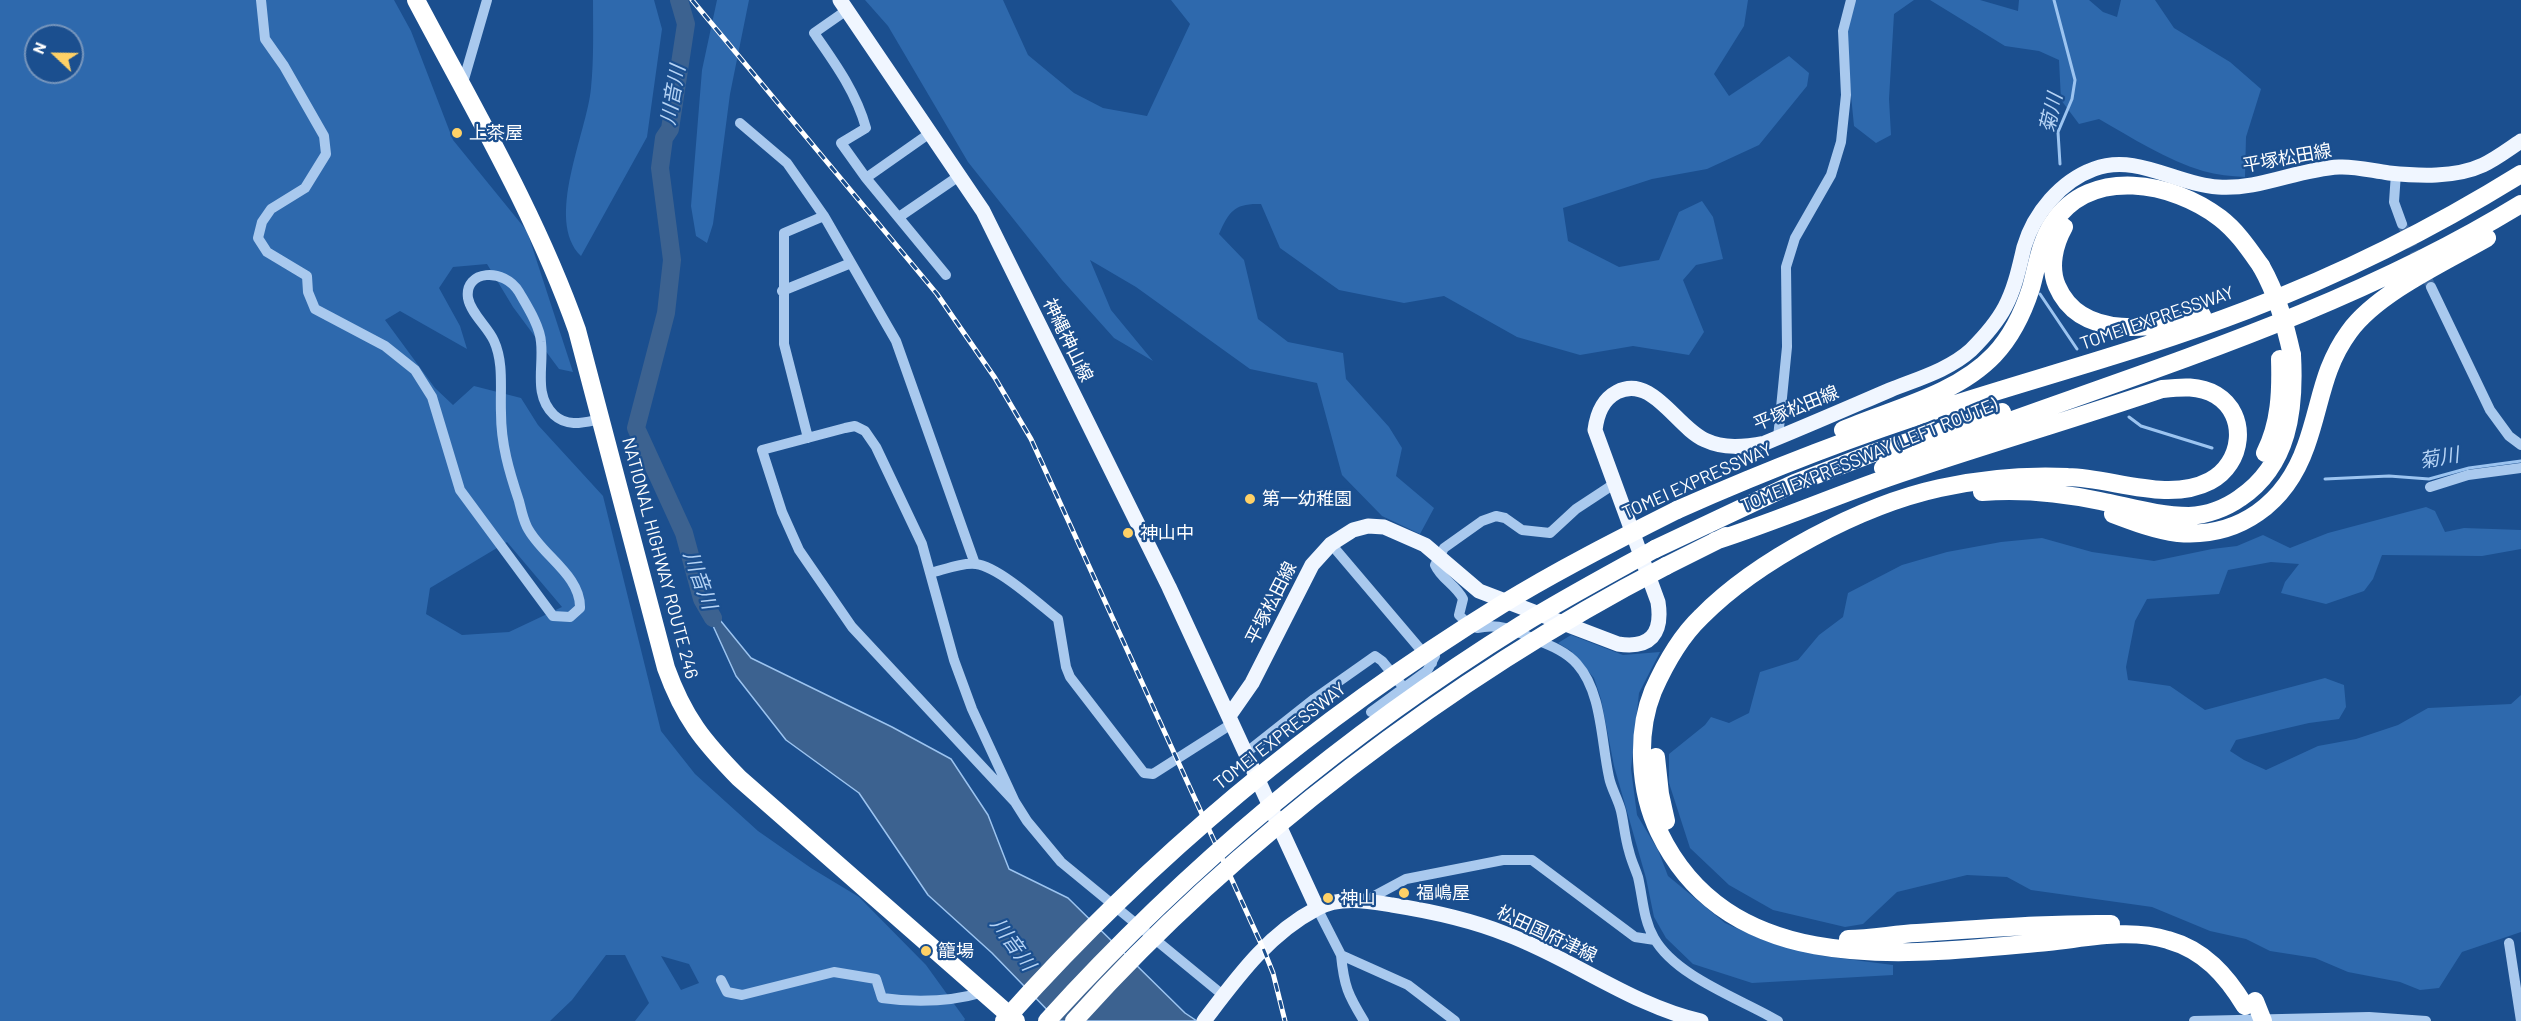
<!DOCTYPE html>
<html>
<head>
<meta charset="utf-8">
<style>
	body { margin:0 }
	#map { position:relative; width:2521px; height:1021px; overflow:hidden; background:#1b4f8f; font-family:Barlow,sans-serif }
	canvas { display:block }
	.north { position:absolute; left:24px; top:24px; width:60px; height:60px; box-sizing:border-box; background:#1b4f8f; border:2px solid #7695bc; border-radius:50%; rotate:292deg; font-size:16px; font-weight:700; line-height:24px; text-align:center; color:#fff }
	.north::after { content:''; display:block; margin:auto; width:21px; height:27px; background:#ffd166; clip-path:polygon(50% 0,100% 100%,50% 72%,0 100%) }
</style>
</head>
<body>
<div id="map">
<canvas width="2521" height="1021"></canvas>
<div class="north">N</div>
</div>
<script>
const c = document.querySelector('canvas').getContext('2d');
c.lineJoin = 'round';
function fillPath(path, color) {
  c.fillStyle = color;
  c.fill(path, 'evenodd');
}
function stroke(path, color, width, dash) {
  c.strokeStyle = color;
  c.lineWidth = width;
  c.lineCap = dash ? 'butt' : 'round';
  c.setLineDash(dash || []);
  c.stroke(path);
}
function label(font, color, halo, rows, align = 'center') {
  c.font = font + ' Barlow,"Noto Sans JP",sans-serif';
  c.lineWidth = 4.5;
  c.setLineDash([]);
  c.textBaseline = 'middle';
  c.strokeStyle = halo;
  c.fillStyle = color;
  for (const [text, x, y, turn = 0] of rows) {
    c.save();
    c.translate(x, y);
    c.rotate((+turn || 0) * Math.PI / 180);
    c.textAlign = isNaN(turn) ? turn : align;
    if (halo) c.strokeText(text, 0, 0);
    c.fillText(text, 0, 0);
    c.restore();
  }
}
fillPath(new Path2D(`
	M0,0H394L411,31L453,140L527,231L573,372L559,369L513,307L487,264L453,267L439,288L460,326L467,349L400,311L385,320L435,388L453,405L474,386L521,398L538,425L603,496L661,731L695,774L758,831L811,868L859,897L926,965L965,1019L964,1021H635L649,1003L625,955H606L572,1000L550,1021H0ZM36,36H72V72H36ZM507,542L562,607L509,632L462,635L426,614L430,588ZM661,956L689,964L699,983L681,990Z
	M593,0H654L662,29L647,137L581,256C544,220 587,133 591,88C594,59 593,29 593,0Z
	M717,0H749L730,94L713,224L707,243L696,236L691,206L702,70Z
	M865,0H1003L1028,55L1074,93L1103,108L1147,116L1190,24L1171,0H1748L1744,26L1714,74L1729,96L1789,56L1809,73L1807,86L1759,145L1707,169L1652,179L1563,208L1568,241L1619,267L1659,260L1679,212L1702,201L1713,217L1723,259L1696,265L1683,280L1704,332L1689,355L1633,346L1580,355L1517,337L1444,296L1404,303L1339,290L1280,248L1261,204C1235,203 1229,211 1219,234L1244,260L1258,319L1288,342L1343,353L1346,379L1389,427L1402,448L1396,476L1434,508L1420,534L1382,516L1342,475L1317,383L1250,369L1136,287L1090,260L1111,310L1153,361L1114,338L1062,280L968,162L888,26Z
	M1852,0H1914L1894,14L1889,99L1891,135L1876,143L1854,126L1844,24Z
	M1930,0H1980L2018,11L2019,0H2089L2103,12L2117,17L2121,0H2155L2174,28L2230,62L2261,89L2246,137L2245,177C2231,176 2217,175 2203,171C2167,160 2132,138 2099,119L2079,124L2061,100L2059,60L2039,51L2005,46Z
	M2426,507L2435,511L2445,532L2464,528L2521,530V549L2482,556L2382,555L2373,579L2364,591L2326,604L2281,593L2285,582L2299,564L2271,562L2228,570L2219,594L2147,599L2135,621L2126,667L2128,680L2170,686L2205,710L2325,678L2344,685L2346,707L2339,719L2309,723L2236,740L2230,751L2244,760L2266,770L2318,746L2356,739L2398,725L2428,708L2511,704L2521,695V932L2462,952L2439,988L2420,990L2400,982L2348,972L2315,958L2270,951L2246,939L2210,931L2152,907L2031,890L2007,877L1967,875L1897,892L1863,924L1845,927L1773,910L1729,885L1690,848L1669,783V754L1705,725L1711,717L1729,723L1749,713L1760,672L1798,660L1819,635L1843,617L1848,593L1902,565L1947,552L2001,542L2042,538L2092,552L2154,561L2212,549L2237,546L2263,535L2290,548L2328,533Z
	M1571,635L1623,655L1660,652L1639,693L1631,769L1637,815L1658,850L1668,876L1725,923L1763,940L1823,956L1893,965V975L1752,983L1693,964L1666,938L1654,917L1646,878L1614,766L1601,699L1594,678L1571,651L1558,643Z`), '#2e69ad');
const water = new Path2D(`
	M698,593L751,658L892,727L951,759L988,815L1009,869L1068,898L1185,1013L1197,1021H1058L992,953L928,895L859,793L786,740L736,676Z`);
fillPath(water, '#3c6290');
stroke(water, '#9cc4f0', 1.5);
stroke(new Path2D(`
	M2054,0L2075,80L2072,99L2058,132L2060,164
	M2040,294L2077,349
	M2129,417L2141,426L2212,448
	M2325,479L2389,476L2429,479L2469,468L2521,461`), '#9cc4f0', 3);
stroke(new Path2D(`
	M679,0L686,24L670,129L664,138L660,168L672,260L666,313L636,428L684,533L702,599L713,618`), '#3c6290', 18);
stroke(new Path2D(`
	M2402,224L2431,287`), '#3d69a0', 10, [10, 5]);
stroke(new Path2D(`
	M261,0L265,39L284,66L324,136L326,154L305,188L271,209L262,222L258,238L267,252L307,276L308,292L315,309L385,346L415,370L432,397L460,490L553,616L570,617L580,608C581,575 541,555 527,527C523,519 521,509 519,501C509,471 501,444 501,413C500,389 504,363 494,341C488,327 471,314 468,298C464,270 504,267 519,292C527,306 540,326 541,342C544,367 533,395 554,415C568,428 585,422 601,419
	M847,10L814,33C835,63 856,92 866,128L841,143L866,178L946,275
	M462,86L487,0
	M740,123L787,163L824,216L896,341L975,564
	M2396,173L2394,202L2402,224
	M866,178L930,133
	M899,217L959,176
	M2431,287L2490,410L2509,436L2521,445
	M782,291L851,263
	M808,438L784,344V233L824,216
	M1778,438L1787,347L1786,267L1795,238L1831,175L1841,142L1846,95L1843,31L1851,0
	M1614,484L1576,509L1550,533L1522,530L1505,518L1496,516L1482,521L1444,548L1435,565C1441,579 1456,585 1463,599L1459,615L1465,621L1477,628C1499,623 1514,630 1534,639C1549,645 1566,651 1577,664C1602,692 1601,741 1609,777C1611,788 1618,799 1621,811C1624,824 1625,838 1629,851C1631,860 1635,868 1638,877C1643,898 1643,919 1654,938C1676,977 1741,999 1778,1021
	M2430,487L2468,475L2521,468
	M1331,544L1432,663
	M930,573C943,570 963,562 976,564C999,567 1039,604 1058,619L1066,667L1070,677L1144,773L1153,774L1233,723
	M1371,712L1427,671L1435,656
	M1247,752L1314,699L1375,656L1382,661L1404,688
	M1015,802L852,627L799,550L782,512L762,450L845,428L855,426L865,431L876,447L922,544L954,660L972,709L1015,802L1027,821L1061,862L1224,996
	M1365,901L1406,879L1503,860H1532L1635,937L1655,940
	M1317,908L1341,955L1408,985L1455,1021
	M2509,943L2521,1021
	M1341,955C1344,986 1348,995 1364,1021
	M721,980L727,992L742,995L834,972L876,979L882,998C917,1003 950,1002 984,992
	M2194,1021L2369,1017L2426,1021`), '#a9c9ee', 10);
stroke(new Path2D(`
	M840,0L983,211L1169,587L1317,908
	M1229,716L1252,683L1312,565L1331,544L1353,530L1368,526L1384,527L1425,545L1479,591L1618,644C1650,649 1663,634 1658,602L1595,430C1597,414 1602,400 1617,392C1652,374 1676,427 1705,440C1724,449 1744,447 1765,443C1807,426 1848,408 1890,390C1917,379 1949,370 1971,350C1984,337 1996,324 2005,307C2015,288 2019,268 2024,247C2034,213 2061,181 2094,169C2137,153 2177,185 2218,187C2260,190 2298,169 2339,167C2355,166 2373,171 2389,173C2418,176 2455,178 2483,165C2496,159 2509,149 2521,141
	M1204,1021C1236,979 1268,934 1316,909C1339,896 1367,901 1392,905C1430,911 1469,919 1506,934C1573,959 1631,1005 1701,1021`), '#f0f6ff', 15);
stroke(new Path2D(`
	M416,0C473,108 536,214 577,330L666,668C684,718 703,741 739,778L1016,1021
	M2064,227C2054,245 2049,267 2057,286C2081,342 2156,329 2202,315
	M1843,430C1892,409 1956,395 1994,355C2012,336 2023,313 2031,288C2037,267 2040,242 2053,223C2091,166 2173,182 2220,218C2237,231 2249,249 2261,266
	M2265,453C2280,423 2281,392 2280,359
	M1883,468C2097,384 2324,325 2521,204
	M1982,492C2021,489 2062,493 2100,501C2130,507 2158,516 2189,516C2207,515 2226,508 2240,498C2289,465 2295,409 2292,355
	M1677,510C1765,471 1854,436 1946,407C2046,375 2148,348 2247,310C2342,274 2434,228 2521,174
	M2113,514C2134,522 2155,530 2178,533C2240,538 2286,503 2306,446C2321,405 2322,369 2349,332C2377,293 2445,262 2487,238
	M1715,541C1774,522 1830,498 1887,478C1978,447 2071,420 2162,389C2181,387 2199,385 2216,395C2249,415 2243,464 2210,481C2168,503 2113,478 2068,477C2025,475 1981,479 1940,488C1862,505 1757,560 1701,617C1680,637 1665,664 1653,691C1636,733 1639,791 1659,832C1731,982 1912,954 2048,942C2087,938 2129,928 2168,940C2204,950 2226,975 2245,1006
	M1655,549L1795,483L1873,453L2002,412
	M1666,566L1726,536
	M1656,757L1660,794L1666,821
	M1848,939C1872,939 1894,934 1917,933C1982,929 2046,923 2111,924`), '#fff', 18);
const rail = new Path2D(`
	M692,0L937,294L995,378L1031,439L1263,948L1273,973L1285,1021`);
stroke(rail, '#fff', 5);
stroke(rail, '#1b4f8f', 3, [9]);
stroke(new Path2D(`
	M2261,266C2277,294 2285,324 2292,355
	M2255,1001L2263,1021
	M1004,1021C1148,859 1316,719 1501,605C1558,570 1617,540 1677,510
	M1047,1021C1186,868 1346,734 1521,625C1565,598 1610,574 1655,549
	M1074,1021C1235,841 1452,677 1666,566`), '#fff', 18);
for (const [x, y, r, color] of [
	[457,133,6,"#ffd166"],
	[1250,499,6,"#ffd166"],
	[1128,533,6,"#ffd166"],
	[1404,893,6,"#ffd166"],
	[1328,898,6,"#ffd166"],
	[926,951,6,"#ffd166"]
]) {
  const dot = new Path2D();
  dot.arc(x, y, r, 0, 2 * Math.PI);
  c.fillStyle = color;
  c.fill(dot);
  stroke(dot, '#1b4f8f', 2);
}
label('18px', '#fff', '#1b4f8f', [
	["上茶屋",469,133],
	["第一幼稚園",1262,499],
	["神山中",1140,533],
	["福嶋屋",1416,893],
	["神山",1340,898],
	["籠場",938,951]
], 'left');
label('18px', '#fff', '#1b4f8f', [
	["平塚松田線",2287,158,-10],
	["TOMEI EXPRESSWAY",2157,318,-19],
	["神縄神山線",1068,340,64],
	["平塚松田線",1796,408,-22],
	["TOMEI EXPRESSWAY (LEFT ROUTE)",1869,455,-22],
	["TOMEI EXPRESSWAY",1697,481,-24],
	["NATIONAL HIGHWAY ROUTE 246",660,558,75],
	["平塚松田線",1271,603,-63],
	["TOMEI EXPRESSWAY",1280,736,-38],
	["松田国府津線",1547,934,25]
]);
label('italic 20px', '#b5d3f5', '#1b4f8f', [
	["川音川",673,95,-80],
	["菊川",2051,113,-77],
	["菊川",2439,458,-10],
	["川音川",700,580,70],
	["川音川",1013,944,54]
]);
</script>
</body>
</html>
